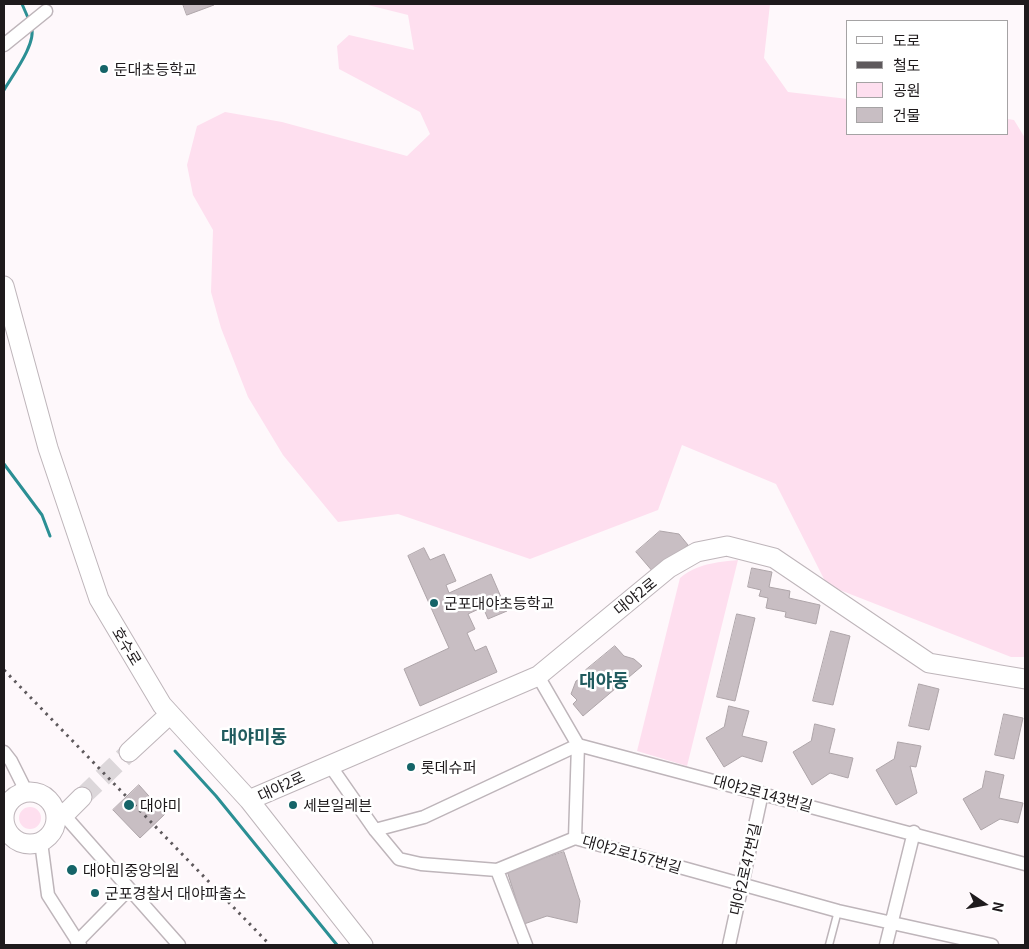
<!DOCTYPE html>
<html>
<head>
<meta charset="utf-8">
<style>
	body { margin:0 }
	#map { position:relative; width:1029px; height:949px; overflow:hidden; background:#fef8fb; font-family:Georgia,"Noto Sans KR",serif }
	canvas { display:block }
	.frame { position:absolute; inset:0; border:5px solid #1e1a1c; pointer-events:none }
	.legend { position:absolute; left:846px; top:20px; width:162px; height:115px; box-sizing:border-box; background:#fff; border:1px solid #a5a3a4; margin:0; padding:6px 9px; list-style:none; font-size:15px; color:#1e1a1c }
	.legend li { display:flex; align-items:center; gap:10px; height:25px }
	.legend b { width:25px; border:1px solid #a5a3a4 }
	.north { position:absolute; left:959px; top:879px; width:50px; height:50px; -webkit-text-stroke:4px #fff; paint-order:stroke; rotate:102deg; font-size:14px; font-weight:700; line-height:20px; text-align:center; color:#1e1a1c }
	.north::after { content:''; display:block; margin:auto; width:18px; height:22px; background:#1e1a1c; clip-path:polygon(50% 0,100% 100%,50% 72%,0 100%) }
</style>
</head>
<body>
<div id="map">
<canvas width="1029" height="949"></canvas>
<div class="frame"></div>
<ul class="legend">
<li><b style="height:6px;background:#fff"></b>도로</li>
<li><b style="height:6px;background:#5e595c"></b>철도</li>
<li><b style="height:14px;background:#fedfef"></b>공원</li>
<li><b style="height:14px;background:#c8bec3"></b>건물</li>
</ul>
<div class="north">N</div>
</div>
<script>
const c = document.querySelector('canvas').getContext('2d');
c.lineJoin = 'round';
function fillPath(path, color) {
  c.fillStyle = color;
  c.fill(path, 'evenodd');
}
function stroke(path, color, width, dash) {
  c.strokeStyle = color;
  c.lineWidth = width;
  c.lineCap = dash ? 'butt' : 'round';
  c.setLineDash(dash || []);
  c.stroke(path);
}
function label(font, color, halo, rows, align = 'center') {
  c.font = font + ' Georgia,"Noto Sans KR",serif';
  c.lineWidth = 5;
  c.setLineDash([]);
  c.textBaseline = 'middle';
  c.strokeStyle = halo;
  c.fillStyle = color;
  for (const [text, x, y, turn = 0] of rows) {
    c.save();
    c.translate(x, y);
    c.rotate((+turn || 0) * Math.PI / 180);
    c.textAlign = isNaN(turn) ? turn : align;
    if (halo) c.strokeText(text, 0, 0);
    c.fillText(text, 0, 0);
    c.restore();
  }
}
fillPath(new Path2D(`
	M364,4H770L764,58L788,92L848,99V134H1008V119L1014,120L1025,138V657H1011L827,585L776,484L682,445L658,510L530,559L398,514L338,522L283,455L248,397L221,328L211,292L213,230L193,195L187,165L197,126L225,112L282,122L407,156L430,134L420,112L339,69L337,46L349,35L414,50L408,15Z
	M738,560L687,766L637,751L680,578C697,564 716,562 738,560Z
	M19 818a11 11 0 1 1 22 0a11 11 0 1 1-22 0Z`), '#fedfef');
stroke(new Path2D(`
	M22,4L29,20
	M4,90C12,76 38,42 31,26
	M4,464L42,515L50,536
	M175,751L216,796L337,945`), '#2b8f94', 3);
const building = new Path2D(`
	M183,4H213L214,5L187,15Z
	M660,531L679,534L688,545L654,573L636,552Z
	M424,548L430,560L444,554L456,581L446,585L449,593L491,574L507,611L488,619L483,607L468,614L475,629L467,633L475,651L486,646L497,672L420,706L404,669L449,648L408,556Z
	M752,568L772,572L769,587L790,591L789,598L820,605L816,624L785,617L786,612L766,608L768,598L759,596L761,590L748,587Z
	M737,614L755,618L735,701L717,697Z
	M831,631L850,636L833,705L813,701Z
	M615,646L624,656L634,659L642,666L583,716L573,704L577,700L571,694L576,681L589,674L586,670Z
	M919,684L939,689L929,730L909,726Z
	M729,706L749,711L742,736L767,742L762,762L742,756L724,767L706,738L724,727Z
	M1004,714L1023,718L1014,759L995,755Z
	M815,724L835,729L829,753L853,758L848,778L830,773L812,785L793,752L811,741Z
	M898,742L921,746L916,767L910,766L917,793L896,805L876,770L894,759Z
	M986,771L1004,775L999,798L1023,803L1018,823L1000,819L981,830L963,799L982,788Z
	M139,785L165,814L140,838L113,810Z
	M564,852L580,901L577,923L547,916L524,924L507,871Z`);
fillPath(building, '#c8bec3');
stroke(building, '#aea5a9', 1);
stroke(new Path2D(`
	M82,797L129,752`), '#dcd7da', 19, [19, 9]);
const lane = new Path2D(`
	M829,945L838,911`);
const street = new Path2D(`
	M4,45L46,11
	M538,676L578,745L1025,864
	M4,752L11,761L27,793
	M329,764L375,830L399,859L421,864L497,870L575,838L838,911L992,945
	M64,815L179,945
	M375,830L424,817L578,745L575,838
	M41,842L48,895L80,945
	M497,870L526,945
	M77,942L129,889
	M729,945L762,793
	M886,945L914,832`);
const secondary = new Path2D(`
	M4,286L48,448L99,599L162,705L249,800L363,945
	M129,752L170,714
	M4 818a26 26 0 1 1 52 0a26 26 0 1 1-52 0Z
	M249,800L538,676L669,568L697,552L727,546L774,558L929,663L1025,679
	M56,814L64,815L82,797`);
stroke(lane, '#beb5ba', 9);
stroke(street, '#beb5ba', 15);
stroke(secondary, '#beb5ba', 21);
stroke(lane, '#fff', 6);
stroke(street, '#fff', 12);
stroke(secondary, '#fff', 19);
stroke(new Path2D(`
	M4,670L270,945`), '#5e595c', 3, [2.5, 5]);
for (const [x, y, r, color] of [
	[104,69,5,"#156468"],
	[434,603,5,"#156468"],
	[411,767,5,"#156468"],
	[129,805,6,"#156468"],
	[293,805,5,"#156468"],
	[72,870,6,"#156468"],
	[95,893,5,"#156468"]
]) {
  const dot = new Path2D();
  dot.arc(x, y, r, 0, 2 * Math.PI);
  c.fillStyle = color;
  c.fill(dot);
  stroke(dot, '#fff', 2);
}
label('15px', '#1e1a1c', '#fff', [
	["둔대초등학교",114,69],
	["군포대야초등학교",444,603],
	["롯데슈퍼",421,767],
	["대야미",140,805],
	["세븐일레븐",303,805],
	["대야미중앙의원",83,870],
	["군포경찰서 대야파출소",105,893]
], 'left');
label('15px', '#1e1a1c', '#fff', [
	["대야2로",635,596,-39],
	["호수로",127,646,59],
	["대야2로",281,786,-25],
	["대야2로143번길",763,793,15],
	["대야2로157번길",632,854,16],
	["대야2로47번길",745,869,-77]
]);
label('bold 18px', '#205b5e', '#fff', [
	["대야동",604,680],
	["대야미동",254,736]
]);
</script>
</body>
</html>
